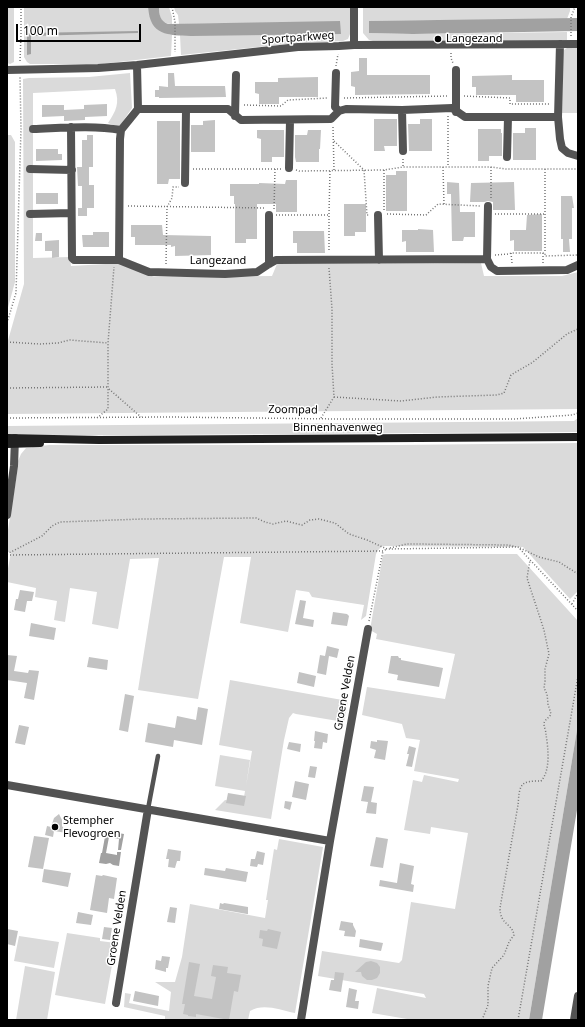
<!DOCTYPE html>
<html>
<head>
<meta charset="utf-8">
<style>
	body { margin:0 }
	#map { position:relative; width:585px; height:1027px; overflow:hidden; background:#fff; font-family:"Noto Sans",sans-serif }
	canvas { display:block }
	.frame { position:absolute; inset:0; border:8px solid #000; pointer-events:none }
	.scale { position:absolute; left:16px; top:24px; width:125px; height:18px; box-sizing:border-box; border:2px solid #000; border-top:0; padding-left:5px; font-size:12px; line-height:14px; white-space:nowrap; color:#000; -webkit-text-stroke:3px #fff; paint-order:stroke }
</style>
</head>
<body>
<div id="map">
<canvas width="585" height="1027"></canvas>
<div class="frame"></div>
<div class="scale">100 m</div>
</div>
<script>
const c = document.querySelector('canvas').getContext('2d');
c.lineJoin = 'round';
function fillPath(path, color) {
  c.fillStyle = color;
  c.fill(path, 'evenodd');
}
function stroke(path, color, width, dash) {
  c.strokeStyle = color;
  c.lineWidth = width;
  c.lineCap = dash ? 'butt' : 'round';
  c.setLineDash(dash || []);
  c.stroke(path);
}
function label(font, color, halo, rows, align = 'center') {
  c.font = font + ' "Noto Sans",sans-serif';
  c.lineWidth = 3;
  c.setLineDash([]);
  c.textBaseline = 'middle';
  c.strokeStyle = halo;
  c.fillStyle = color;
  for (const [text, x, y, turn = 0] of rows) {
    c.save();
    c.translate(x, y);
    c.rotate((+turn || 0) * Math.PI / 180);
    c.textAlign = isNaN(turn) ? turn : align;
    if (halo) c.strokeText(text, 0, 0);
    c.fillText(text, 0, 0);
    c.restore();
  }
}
fillPath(new Path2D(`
	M7,7H14V62L10,64L7,63Z
	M24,7H148L149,15L168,34L172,35L171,56L101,64H30L27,62L24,57Z
	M159,7H169L172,17V24C161,24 159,17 159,7Z
	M174,7H350V34L348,39L343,41L287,44L181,55L180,35L340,34V22L179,24L178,15L175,11Z
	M363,7H570V11L567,19L369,21V33L413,34L567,32V40L373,41L369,40L363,33Z
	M567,48H578V113H562L563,53L564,50Z
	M130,73L132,108L119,127L108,123C116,111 120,103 115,89L33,93V258L70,257L71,266L123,263L154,277L272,276L277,264L481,263L484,276H562L578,272V409L7,414V344L24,284L23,79L29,78L89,77Z
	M7,135H11L15,142V282L7,311Z
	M578,418V432L7,436V426L574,421Z
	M578,443V591L570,599L523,547L383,546L379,549L376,554L366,616L361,620L364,605L312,597L309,592L296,590L288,632L240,623L251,557H224L198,699L138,690L159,558L130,559L118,629L92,624L97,592L70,588L65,622L54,620L57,601L35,597L36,588L7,582V574L11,552H7V536L17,473L18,461L21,454L26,448L49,445H398Z
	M386,554H517L578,621V724L529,1020H413L372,1013L377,988L426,998L424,994L318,976L322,951L399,963L402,960L411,902L455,909L468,833L431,827L430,834L404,830L413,780L422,782L424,775L458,782L459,779L414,771L420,740L406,738L402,724L362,715L367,687L445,699L455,654L376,639L377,634L370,630L382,560L383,555Z
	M230,680L348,701L344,722L296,714L293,713L289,718L284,740L271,819L215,810L225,800L243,803L245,791L215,786L220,755L250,760L246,786L252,751L219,745Z
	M279,839L323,847L295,1013C279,1010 264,1003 250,1011L248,1020H165V1016L124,1007L125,993L131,994L129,1003L169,1011L171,992L155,982H175L182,957L190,904L265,918L268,900H266L274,849L277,850Z
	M67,933L100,938V941L116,943L105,1004L55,995Z
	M19,936L59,942L54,968L14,961Z
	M25,966L55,972L47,1020H16Z`), '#dadada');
fillPath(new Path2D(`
	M148,7H159C159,14 160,21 168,24L340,21L341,34L191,36C168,35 150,36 148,7Z
	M578,18V31L413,34L369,33V21Z
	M138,31V33L31,36V54L27,55V33Z
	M578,724V804L542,1020H529Z
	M106,831L124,834L121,850H118L119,839L109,837L106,853L117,855V852H121L119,866L113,865L110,863L106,864L99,863L101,853H102Z`), '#a1a1a1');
fillPath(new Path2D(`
	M359,58H367V75H430V94L355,95V87L351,86V72L359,71Z
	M168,73H174L175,86H225L226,97L159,98V97H155V90H159V86L168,87Z
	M512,75V80H544V102H516V95H476V87H472V76Z
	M318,77V97H279V104H259V94L255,93V82H278V78Z
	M107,104V116L85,117V120L64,121V116L42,117V105H64V110L84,109V105Z
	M374,119H397V146H384L385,151H374Z
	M420,119H432V151H409L408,124H420Z
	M215,120V152H191V125H203V121Z
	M157,121H180V179H169L168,184H157Z
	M525,128H536V160H513V133H525Z
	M478,129H501V133H502V156H489V161H478Z
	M257,130H284V157H272V162H261V139L257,138Z
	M308,130H321L320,149H319V162H296L295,157V135H307Z
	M87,135H93V167H89V185H94V208H87V216H78V208H82V186H78L77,167H82V140H87Z
	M36,149H58V154H62V160L36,161Z
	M396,171H407V211H386V175H396Z
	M286,180H297V212H276V204H257V239H246V243H235V204H234V196H230V184H259V183L285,184Z
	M447,182L459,183L460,212H475V237H464L463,241H452L451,194H447Z
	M514,182L515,210H493V202L488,201L484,202H470L471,183Z
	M36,193H58V204H36Z
	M561,196H572L574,208H572V239H569L570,252H563V239H561Z
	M344,204H366V232H355V236H344Z
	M542,214V251H514V240L510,241V230H526L527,215Z
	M131,225H162L163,235L211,236V255L175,256V246L171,247V245H135V237H131Z
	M418,229L433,230L434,252H406V241L402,242V230H418Z
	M293,231H324L325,253H297V243H293Z
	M93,232H109V247H83L82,235H93Z
	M36,233H42V241H35Z
	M59,240V257L52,258V251H45V241Z
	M20,590L34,592L32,601H27L25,612L14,610L16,599H18Z
	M300,600L306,601L303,618L314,620L313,627L295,624Z
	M333,612L347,614L349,616L347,626L331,624Z
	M31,623L56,628L54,640L29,636Z
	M327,646L339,649L337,658L329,656L326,675L317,673L320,655L325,656Z
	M7,655L17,656L14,671L28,673L29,670L39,671L34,700L24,698L27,683L7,680Z
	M391,656H398L399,658H401V660L443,668L439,687L397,680L398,675L388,673Z
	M89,657L108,660L107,670L87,667Z
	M299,672L316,676L314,687L297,683Z
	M125,694L134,696L128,732L119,730Z
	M198,707L208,709L202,745L174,740L173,747L145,742L148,723L175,728L177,716L196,720Z
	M19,725L29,727L25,745L15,743Z
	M315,731L328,734L327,743L323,742L322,749L314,748L315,741H314Z
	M377,740L388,741L385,760L374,758L376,750L370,748L371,741L377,742Z
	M289,742L301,744L300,752L287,749Z
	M409,746L416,748L412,767L406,766L409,754H407Z
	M310,766L317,767L315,778L308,777Z
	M295,781L309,784L306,800L292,797Z
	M364,786L374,787L371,802L377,803L376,814L366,813L368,802L361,801Z
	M228,793L246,796L244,806L226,803Z
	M285,801L292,802L290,810L284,808Z
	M59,814L62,820V826L67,833L54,831L53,837L45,835L47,826L51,827L54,818Z
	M34,836L49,838L43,869L28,867Z
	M376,837L388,839L383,868L370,866Z
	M168,849L181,851L180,861H177L175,868L168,867L169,859H166Z
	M257,851L265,853L263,865L258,864L257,867L250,866L251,859H255Z
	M400,863L414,866L411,884L414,885L413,892L379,886L380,880L397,883Z
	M205,868L225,871L226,868L248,872L246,882L204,875Z
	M44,869L71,873L68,887L42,882Z
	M96,875L102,876L103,875L117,878L114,899L109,898L107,913L90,910Z
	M220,903L223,904L224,903L248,907V914H247L219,909Z
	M170,907L177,908L175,923L167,922Z
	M78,912L93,915L91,925L76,923Z
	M341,921L353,923V925L356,931L355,937L344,936L345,931L339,930Z
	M104,927L112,928L110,940L102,939Z
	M7,929L18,931L15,946L7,944Z
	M268,929L281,932L277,949L262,946L263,939L259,938L260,930L267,931Z
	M360,939L383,943L381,951L359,947Z
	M162,956L170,957L168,968H166V972L155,969L156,960L161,961Z
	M371,961L377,963L380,967V973L377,978L372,980H367L362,976L361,972H355L366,962Z
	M189,962L200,964L194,996L212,999L216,977L211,976L213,965L228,967L227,973L241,975L238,992L234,991L229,1020L196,1014V1017L188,1016V1015L183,1014L185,1004H182Z
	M335,972L344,973L341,992L329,990L331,980H334Z
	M349,988L357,990L355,1001H359L358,1009L346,1007Z
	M135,991L159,996L158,1006L133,1001Z`), '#c3c3c3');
stroke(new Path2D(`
	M172,7L175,22V52
	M571,36V17L575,7
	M451,53V58L453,63
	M20,61L21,34V7
	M336,66L338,54
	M464,96L510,98V104H550
	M344,98L448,96
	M244,105L281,106L288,100L328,98
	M448,116V167
	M333,127L334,170
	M334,141L364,170L367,215H370
	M403,159V167
	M443,167L444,204
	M491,167V199
	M193,169H281
	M545,169V253
	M296,170L299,171L384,170L403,167H491L506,169H578
	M128,206L266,208
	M274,209L275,169
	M384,210V170
	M329,214L330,170
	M387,214L426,215L438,204L481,206
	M495,214H545
	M276,215H329V252
	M511,253L512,263
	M495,255L509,254L511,253H545V256L578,255
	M543,263V253
	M166,264L167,207L172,198L173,187H179
	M7,323L16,293L21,129L20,77
	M7,342L40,344L58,343L70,340L108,343
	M7,388L109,387
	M109,389L141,417
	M334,397L401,401L437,397L497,395L504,393L511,375L533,362L567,334L578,329
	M7,418L169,417L337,419H514L572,415L578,413
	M97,418L108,409V343L114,267
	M321,418L334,397L332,364V309L329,268
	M390,548L407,544H414L509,545L516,547
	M520,548L539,557L559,562L578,574
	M7,554L42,536L52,526L60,522L142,519L256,518L265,522L273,524L286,521L302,525L310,520L319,519L335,523L349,534L367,540L387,549L518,547L578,611
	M7,555L383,551L387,549
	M572,604L578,593
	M369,621L383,551
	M482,1020L488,1005V986L492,968L504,955L509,942L514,935C512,923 500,925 500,908L518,805C519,797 518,783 528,782C532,781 537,781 541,781C551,770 548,748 546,734C546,731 544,727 544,724C544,720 549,718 551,714L548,704L547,694L544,688L545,681V669L549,654L544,630L527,578L530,560
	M518,1020L578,676`), '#757575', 1.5, [1, 2]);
stroke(new Path2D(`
	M148,809L158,756`), '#535353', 4.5);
stroke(new Path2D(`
	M354,7V45
	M560,44L558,117L560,139L562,148L568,153L578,156
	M7,70L98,68L137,65L298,47L339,46L354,45L578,44
	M456,70V112
	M336,73L335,107L339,111
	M138,109H228L241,120L331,119L339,111L346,109L402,110L452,108L465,117H558
	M402,110L403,151
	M235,116L236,75
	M71,127L72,258L74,260H119L149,272L225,274L257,272L269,264L276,260L487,259L491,267L497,271L567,270L578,265
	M33,129C62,128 92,125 121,130L138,109L137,65
	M507,157L508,117
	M289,168L290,120
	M30,169L72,170
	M185,183L186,110
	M30,214L71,213
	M378,215L379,260
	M487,259L488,206
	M119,260L120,139L121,130
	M269,264V215
	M7,515L14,466L15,438
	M7,785L330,841
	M116,1003L148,809
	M301,1020L330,841L368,629
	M574,1020L578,996`), '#535353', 8);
stroke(new Path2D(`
	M7,438L99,440L578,437
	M7,444L40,443`), '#202020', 8);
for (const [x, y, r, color] of [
	[438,39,4,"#000"],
	[55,827,4,"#000"]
]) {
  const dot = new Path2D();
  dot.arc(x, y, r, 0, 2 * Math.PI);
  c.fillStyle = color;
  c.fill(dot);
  stroke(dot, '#fff', 1.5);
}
label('11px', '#000', '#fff', [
	["Sportparkweg",298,38,-4],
	["Langezand",218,261],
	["Zoompad",293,410,1],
	["Binnenhavenweg",338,428],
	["Groene Velden",345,693,-80],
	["Groene Velden",117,928,-81]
]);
label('11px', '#000', '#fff', [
	["Langezand",446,39],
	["Stempher",63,821],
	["Flevogroen",63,834]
], 'left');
</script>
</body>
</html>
